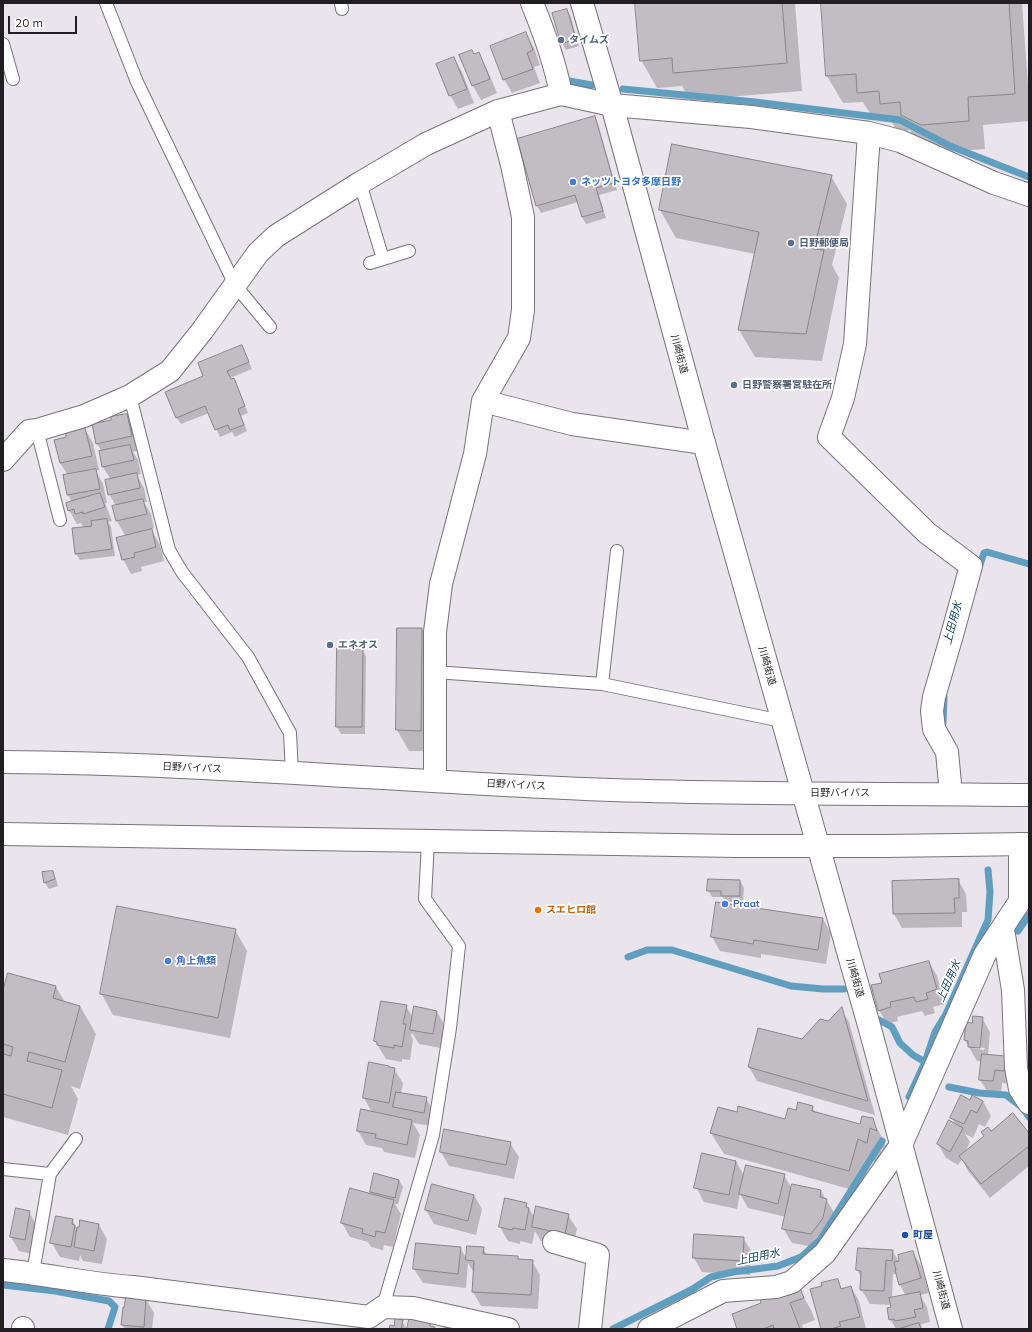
<!DOCTYPE html>
<html>
<head>
<meta charset="utf-8">
<style>
	body { margin:0 }
	#map { position:relative; width:1032px; height:1332px; overflow:hidden; background:#eae5ed; font-family:Mulish,sans-serif }
	canvas { display:block }
	.frame { position:absolute; inset:0; border:4px solid #211f22; pointer-events:none }
	.scale { position:absolute; left:8px; top:16px; width:69px; height:18px; box-sizing:border-box; border:2px solid #211f22; border-top:0; padding-left:5px; font-size:12px; line-height:14px; white-space:nowrap; color:#211f22; -webkit-text-stroke:3px #fff; paint-order:stroke }
</style>
</head>
<body>
<div id="map">
<canvas width="1032" height="1332"></canvas>
<div class="frame"></div>
<div class="scale">20 m</div>
</div>
<script>
const c = document.querySelector('canvas').getContext('2d');
c.lineJoin = 'round';
function fillPath(path, color) {
  c.fillStyle = color;
  c.fill(path, 'evenodd');
}
function stroke(path, color, width, dash) {
  c.strokeStyle = color;
  c.lineWidth = width;
  c.lineCap = dash ? 'butt' : 'round';
  c.setLineDash(dash || []);
  c.stroke(path);
}
function label(font, color, halo, rows, align = 'center') {
  c.font = font + ' Mulish,"Noto Sans JP",sans-serif';
  c.lineWidth = 3.5;
  c.setLineDash([]);
  c.textBaseline = 'middle';
  c.strokeStyle = halo;
  c.fillStyle = color;
  for (const [text, x, y, turn = 0] of rows) {
    c.save();
    c.translate(x, y);
    c.rotate((+turn || 0) * Math.PI / 180);
    c.textAlign = isNaN(turn) ? turn : align;
    if (halo) c.strokeText(text, 0, 0);
    c.fillText(text, 0, 0);
    c.restore();
  }
}
fillPath(new Path2D(`
	M636,3H795L802,91L690,100L682,86L657,88L641,60Z
	M822,3H1022L1029,98V121L983,125L985,149L938,152L918,143L910,130L897,131L890,119L874,120L863,102L843,103L827,76Z
	M567,10L571,17L579,46L566,50L562,43Z
	M526,34L534,48L540,65L534,67L540,83L512,93L504,79Z
	M478,53L486,67L497,93L481,100L473,86L460,56L474,55Z
	M454,58L462,72L474,103L458,109L450,95Z
	M595,117L598,124L617,190L599,195L606,218L586,224L582,217L578,202L541,213L537,206L518,140Z
	M831,176L847,204L832,265L839,278L822,361L755,357L739,330L755,254L676,238L660,210Z
	M242,346L252,369L230,378L231,380L233,379L237,386L248,413L241,416L247,431L235,437L232,432L220,437L209,413L181,424L177,418L205,377Z
	M126,415L134,429L139,450L133,452L138,460L141,474L137,475L144,488L147,502H144L151,514L154,528L151,529L160,545L164,561L141,567L142,571L131,574L123,559L126,537L117,521L114,507L116,506L109,494L111,480L103,467L100,452H102L97,444L113,421Z
	M85,429L93,443L99,470L96,471L103,484L107,503H105L112,521L108,522L111,527L115,556L80,560L76,554L84,528L81,523L77,524L69,510L72,502L68,495L64,476L68,475L60,463L68,438Z
	M422,629L434,650L432,751H409L397,730Z
	M362,650L366,656L365,734H341L337,727Z
	M52,872L56,879L58,886L49,889L45,883L43,873Z
	M958,880L966,894L967,912H962V927L902,928L894,914L893,881Z
	M740,881L744,888L743,902H726L723,897H712L708,890Z
	M823,919L831,933L826,964L761,954V958L720,951L712,937Z
	M235,930L247,951L230,1038L113,1015L101,993Z
	M929,962L937,976L945,1004L933,1007L935,1013L925,1016L922,1011L897,1017L898,1021L887,1024L879,1010L883,983Z
	M56,987L65,1002L80,1006L96,1034L80,1089L71,1086L78,1099L68,1135L3,1117V994Z
	M406,1006L413,1018L437,1012L445,1026L441,1048L419,1044L412,1033L411,1036L413,1039L410,1060L402,1059V1062L386,1059L375,1041Z
	M841,1009L849,1022L875,1115L757,1081L749,1067L802,1040L828,1022Z
	M982,1018L990,1032L988,1055L1005,1057L1012,1084L1002,1083L1001,1095L989,1094L980,1080L982,1061H977L965,1040L966,1023L973,1024ZM972,1046L985,1048L984,1050L972,1048Z
	M394,1069L403,1083L401,1094L426,1098L434,1112L432,1126L413,1123L420,1135L415,1158L384,1152L382,1148L366,1145L358,1131L372,1113L364,1098Z
	M971,1101H983L991,1116L985,1127L979,1124L973,1138L965,1134L970,1142L964,1154L991,1132L1029,1134V1166L990,1198L968,1171L962,1159L958,1165L946,1158L938,1144L956,1125L952,1118Z
	M812,1107L816,1114L861,1125L872,1119L884,1141L888,1151L882,1148L879,1164L870,1160L860,1192L724,1154L711,1133L738,1113L786,1120L796,1112Z
	M510,1143L519,1157L514,1179L449,1166L441,1152Z
	M736,1161L744,1176L784,1175L792,1189L821,1191L835,1214L831,1232L819,1248L792,1243L783,1228L786,1217L748,1208L740,1194L737,1209L704,1202L696,1187Z
	M399,1180L403,1187L398,1204H395L401,1214L393,1247L384,1245L383,1250L371,1247L368,1242L350,1237L342,1223L373,1195L371,1192Z
	M474,1195L482,1209L476,1235L434,1224L426,1210Z
	M526,1204L535,1218L568,1215L577,1229L572,1248L541,1241L535,1231L532,1244L520,1241V1244L508,1241L500,1227Z
	M29,1212L37,1226L32,1254L19,1251L11,1237Z
	M72,1220L78,1230L99,1225L107,1239L102,1264L83,1261L80,1255L79,1261L60,1257L52,1243Z
	M695,1235L743,1238L752,1252L750,1275L702,1272L694,1258Z
	M460,1248L467,1259L483,1248L487,1255L518,1257L520,1260L532,1261L540,1275L538,1309L481,1306L473,1292L474,1273L468,1263L466,1288L423,1283L414,1269Z
	M892,1250L899,1262L913,1252L921,1266L929,1293L920,1295L927,1307L930,1322L921,1324L922,1329H896L890,1319L893,1308L892,1305L870,1304L861,1289L862,1278L857,1270ZM893,1274H897L900,1285L906,1296L892,1298Z
	M837,1280L842,1289L851,1287L859,1301L866,1329H822L823,1287Z
	M799,1289L811,1310L815,1320L802,1325L803,1329H739Z
	M146,1299L154,1313L152,1329H125L122,1325Z
	M402,1321L407,1329H390L394,1327Z`), '#0003');
stroke(new Path2D(`
	M569,81L592,85
	M623,89L755,102L900,120L950,146L1029,177
	M978,571L984,553L987,552L1029,564
	M943,723L944,697
	M1018,931L1029,915
	M628,957L647,950H672L791,986L823,989H844
	M879,1020L892,1027L900,1043L913,1055L925,1062
	M949,1087L979,1093L1006,1095L1023,1108L1029,1117
	M909,1097L925,1062L935,1032L946,1014L988,920L990,892L988,870
	M3,1285L55,1291L109,1301L115,1307L108,1329
	M613,1329L691,1290L711,1277L733,1272L778,1266L801,1257L820,1240L882,1141`), '#609ebf', 7);
const building = new Path2D(`
	M635,3H782L787,63L673,73L672,58L640,61Z
	M821,3H1009L1015,94L968,97L969,121L921,125L901,115L900,102L880,104L879,91L857,93L856,74L826,76Z
	M567,9L576,39L561,44L552,13Z
	M526,32L533,50L527,53L533,69L503,80L490,46Z
	M472,50L474,54L479,52L490,79L472,86L459,55Z
	M454,57L467,89L449,96L436,64Z
	M595,116L614,183L596,188L603,211L582,217L575,195L536,206L517,139Z
	M672,144L832,175L814,249L824,250L806,334L738,330L759,232L659,210Z
	M242,345L249,362L227,371L231,379L234,378L245,406L238,409L244,425L230,430L228,425L215,430L205,406L176,418L165,392L203,376L198,363Z
	M127,414L132,436L96,444L92,424L111,420V417Z
	M85,428L92,456L60,463L54,440L66,437V432Z
	M130,445L134,460L102,467L99,451Z
	M96,469L100,489L67,495L63,475Z
	M137,473L140,488L108,495L105,480Z
	M100,493L105,507L83,514V512L75,514L74,509L68,511L66,503Z
	M143,499L147,514L116,521L112,506Z
	M107,519L112,549L75,554L72,528L92,526L91,521Z
	M152,529L156,547L134,553L135,557L122,560L116,538Z
	M397,628H422L421,731L396,730Z
	M337,648L363,649L362,727H336Z
	M53,871L55,879L44,883L42,872Z
	M708,879L740,880V896H721V891H707Z
	M959,879V898H954L955,913L893,914L892,881Z
	M716,902L823,918L818,950L754,940L753,944L711,937Z
	M117,906L236,929L218,1018L100,994Z
	M929,961L937,989L926,993L928,999L916,1002L914,997L890,1002L891,1007L878,1011L871,985L882,983L879,974Z
	M8,973L56,986L53,998L80,1006L65,1062L29,1052L27,1061L62,1070L52,1108L3,1094V1054L11,1056L13,1047L3,1044V990Z
	M381,1001L407,1005L403,1024H406L402,1047L394,1045V1048L377,1045V1042L374,1041Z
	M414,1006L437,1011L433,1034L410,1030Z
	M842,1007L868,1101L748,1067L758,1028L802,1039L820,1019L828,1021Z
	M973,1016L983,1017L980,1048L968,1047V1041L964,1040L966,1022L972,1023Z
	M982,1054L1006,1056L1004,1071L995,1070L993,1081L979,1080Z
	M369,1062L389,1066V1067L395,1068L389,1103L363,1098Z
	M396,1092L427,1097L424,1113L393,1107Z
	M961,1095L970,1100L972,1095L983,1101L977,1113L971,1110L964,1124L950,1118Z
	M798,1102L813,1106L812,1111L860,1124L862,1116L873,1118L877,1131L870,1128L867,1143L858,1139L849,1171L710,1133L718,1107L737,1112L738,1106L785,1119L788,1108L796,1110Z
	M361,1109L412,1120L407,1145L375,1138L376,1134L357,1131Z
	M1013,1113L1029,1133V1146L981,1184L959,1156L984,1136L981,1132L988,1127L991,1131Z
	M949,1120L963,1128L950,1152L937,1144Z
	M444,1129L511,1142L506,1165L440,1152Z
	M702,1153L736,1161L729,1195L694,1188Z
	M746,1165L785,1174L778,1204L739,1194Z
	M374,1173L399,1180L395,1198L370,1192Z
	M432,1184L474,1195L468,1221L425,1210Z
	M792,1184L821,1190L820,1197L827,1199L823,1218L811,1234L782,1229Z
	M350,1188L394,1200L385,1233L376,1231L375,1237L362,1233L363,1229L341,1223Z
	M505,1198L527,1203L526,1207L529,1208L525,1230L513,1228L512,1230L499,1227Z
	M536,1206L569,1214L565,1234L532,1227Z
	M16,1208L30,1211L25,1240L10,1237Z
	M56,1216L73,1219L72,1224L75,1225L71,1247L50,1243Z
	M80,1220L99,1224L94,1251L74,1247L77,1227H79Z
	M694,1234L744,1237L743,1261L693,1258Z
	M416,1243L461,1247L458,1274L413,1269Z
	M467,1246L484,1247L483,1254L518,1256V1259L533,1260L531,1295L472,1292L474,1261L466,1260Z
	M858,1248L893,1250L892,1261L886,1260L884,1291L860,1290L861,1271L856,1270Z
	M913,1251L921,1278L899,1285L895,1270H896L894,1262L899,1261L898,1255Z
	M838,1279L841,1289L851,1286L860,1317L839,1322L841,1326L831,1329H821L810,1289L822,1286L821,1283Z
	M800,1288L804,1298L790,1303L800,1329H774L773,1325L763,1329H737L732,1314L761,1303L759,1295Z
	M920,1292L923,1308L914,1310L916,1317L895,1321L894,1319L889,1320L887,1308L891,1307L889,1298Z
	M126,1295L146,1298L144,1327L121,1325L123,1307H124Z
	M410,1316L431,1321L430,1326L435,1327L434,1329H407Z
	M395,1318L403,1320L401,1329H389L390,1325L394,1326Z
	M919,1323L921,1329H898Z
	M451,1325L465,1329H445V1326L450,1328Z`);
fillPath(building, '#c2bcc3');
stroke(building, '#89848a', 1);
const service = new Path2D(`
	M106,3L137,82L235,285L270,327
	M341,3L342,9
	M3,44L13,79
	M360,183L383,259
	M370,263L409,251
	M130,396L169,550L182,572L248,657L290,733L292,774
	M37,430L60,520
	M435,672L602,684L782,721
	M602,684L617,551
	M3,1169L50,1174
	M33,1273L50,1174L76,1139
	M383,1307L433,1135L450,1028L459,946L425,899L428,841`);
const minor = new Path2D(`
	M532,3C544,32 555,63 561,94
	M869,133L855,344L843,398L829,437L927,533L971,566L952,635L934,697L932,711L934,729L947,752L951,794
	M483,401L572,424L704,443
	M3,460L29,431L37,430L84,416L130,396L170,371L202,331L258,253L276,236L360,183L426,144L498,111L561,94L612,105L751,117L869,133L900,141L994,183L1029,195
	M435,781V632L441,584L475,454L483,401L519,338L523,310V217L512,165L498,111
	M1003,929L1013,990L1016,1068L1020,1089L1029,1103
	M554,1242L598,1255L590,1329
	M3,1270C46,1274 89,1284 133,1287L369,1317L383,1307L413,1308L508,1329
	M23,1329V1328
	M649,1329L723,1291L776,1287L792,1282L825,1253L901,1145L985,954L1020,901V844`);
const primary = new Path2D(`
	M582,3L612,105L704,443L870,1029L951,1329`);
const trunk = new Path2D(`
	M3,762C197,763 391,781 585,789C733,795 881,793 1029,795
	M3,834L736,846H884L1029,844`);
stroke(service, '#777379', 14);
stroke(minor, '#777379', 24);
stroke(primary, '#777379', 24);
stroke(trunk, '#777379', 24);
stroke(service, '#fff', 12);
stroke(minor, '#fff', 22);
stroke(primary, '#fff', 22);
stroke(trunk, '#fff', 22);
for (const [x, y, r, color] of [
	[561,40,4,"#5c6f8a"],
	[573,182,4,"#3f7fe0"],
	[791,243,4,"#5c6f8a"],
	[734,385,4,"#5c6f8a"],
	[330,645,4,"#5c6f8a"],
	[725,904,4,"#3f7fe0"],
	[538,910,4,"#e8710a"],
	[168,961,4,"#3f7fe0"],
	[905,1235,4,"#1a4fb4"]
]) {
  const dot = new Path2D();
  dot.arc(x, y, r, 0, 2 * Math.PI);
  c.fillStyle = color;
  c.fill(dot);
  stroke(dot, '#fff', 1.5);
}
label('bold 10px', '#4e5e75', '#fff', [
	["タイムズ",569,40],
	["日野郵便局",799,243],
	["日野警察署宮駐在所",742,385],
	["エネオス",338,645]
], 'left');
label('bold 10px', '#366cbe', '#fff', [
	["ネッツトヨタ多摩日野",581,182],
	["Praat",733,904],
	["角上魚類",176,961]
], 'left');
label('10px', '#211f22', '#fff', [
	["川崎街道",679,354,75],
	["川崎街道",767,666,74],
	["日野バイパス",192,768,3],
	["日野バイパス",516,785,3],
	["日野バイパス",840,793],
	["川崎街道",855,978,74],
	["川崎街道",941,1290,75]
]);
label('bold 10px', '#c56008', '#fff', [
	["スエヒロ館",546,910]
], 'left');
label('bold 10px', '#164399', '#fff', [
	["町屋",913,1235]
], 'left');
label('italic 11px', '#14465e', '#fff', [
	["上田用水",953,623,-75],
	["上田用水",949,981,-66],
	["上田用水",758,1257,-12]
]);
</script>
</body>
</html>
